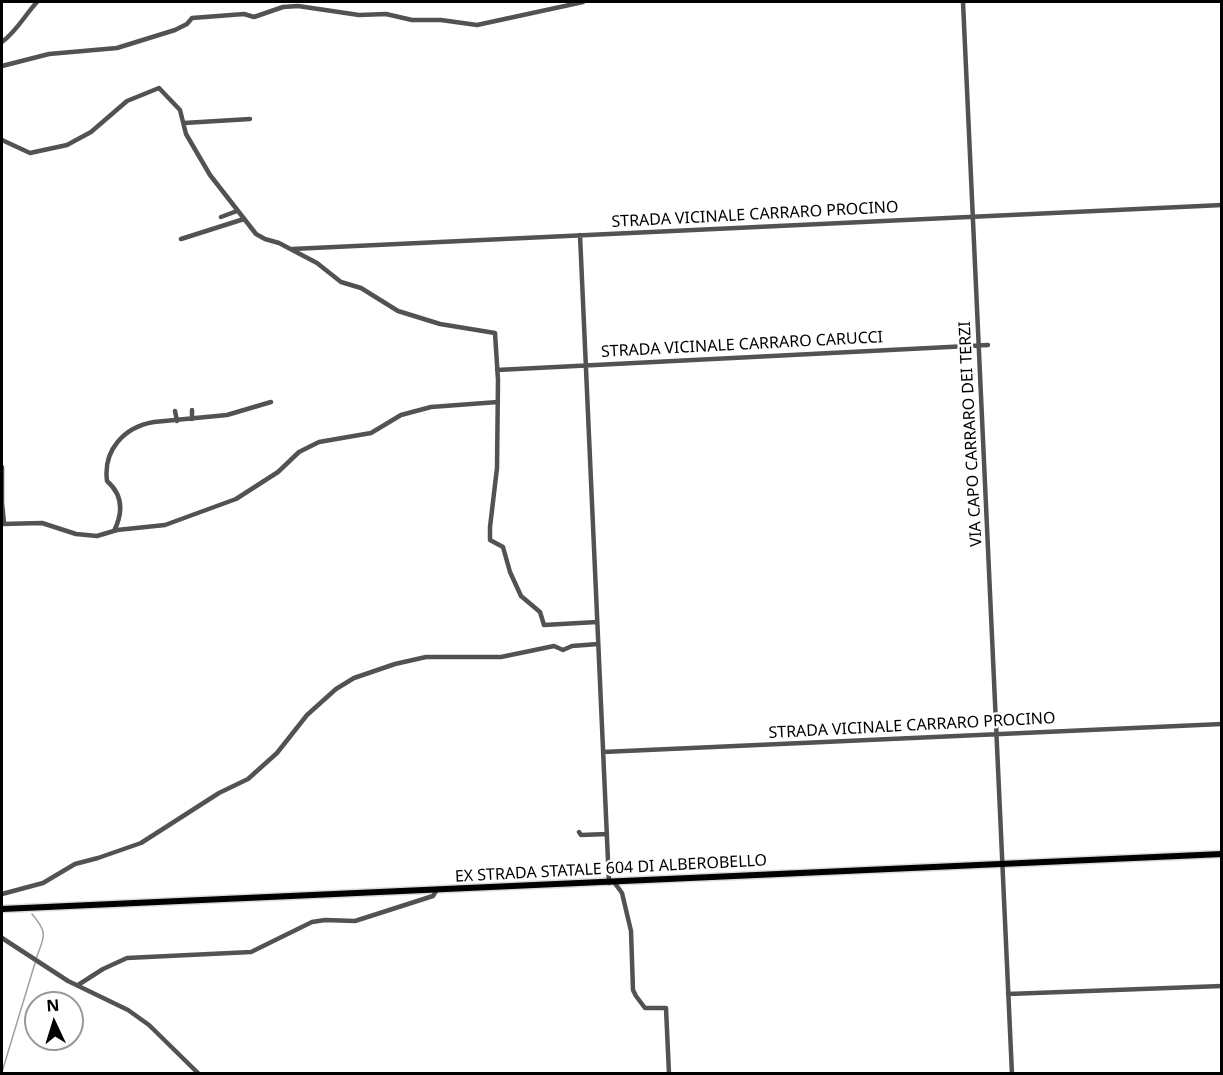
<!DOCTYPE html>
<html>
<head>
<meta charset="utf-8">
<style>
	body { margin:0 }
	#map { position:relative; width:1223px; height:1075px; overflow:hidden; background:#fff; font-family:"Noto Sans",sans-serif }
	canvas { display:block }
	.frame { position:absolute; inset:0; border:3px solid #000; pointer-events:none }
	.north { position:absolute; left:24px; top:991px; width:60px; height:60px; box-sizing:border-box; background:#fff; border:2px solid #999; border-radius:50%; rotate:356deg; font-size:16px; font-weight:700; line-height:24px; text-align:center; color:#000 }
	.north::after { content:''; display:block; margin:auto; width:21px; height:27px; background:#000; clip-path:polygon(50% 0,100% 100%,50% 72%,0 100%) }
</style>
</head>
<body>
<div id="map">
<canvas width="1223" height="1075"></canvas>
<div class="frame"></div>
<div class="north">N</div>
</div>
<script>
const c = document.querySelector('canvas').getContext('2d');
c.lineJoin = 'round';
function stroke(path, color, width, dash) {
  c.strokeStyle = color;
  c.lineWidth = width;
  c.lineCap = dash ? 'butt' : 'round';
  c.setLineDash(dash || []);
  c.stroke(path);
}
function label(font, color, halo, rows, align = 'center') {
  c.font = font + ' "Noto Sans",sans-serif';
  c.lineWidth = 4.5;
  c.setLineDash([]);
  c.textBaseline = 'middle';
  c.strokeStyle = halo;
  c.fillStyle = color;
  for (const [text, x, y, turn = 0] of rows) {
    c.save();
    c.translate(x, y);
    c.rotate((+turn || 0) * Math.PI / 180);
    c.textAlign = isNaN(turn) ? turn : align;
    if (halo) c.strokeText(text, 0, 0);
    c.fillText(text, 0, 0);
    c.restore();
  }
}
stroke(new Path2D(`
	M32,914C49,934 44,936 36,959
	M2,1072L35,963`), '#a0a0a0', 1.5);
const major = new Path2D(`
	M2,909L1222,854`);
stroke(major, '#dbdbdb', 9);
stroke(new Path2D(`
	M963,2L1012,1074
	M2,42C16,32 25,15 37,2
	M2,66L49,54L117,48L175,30L187,24L192,18L244,14L254,17L283,7L298,6L359,15L386,14L412,20H441L477,25L583,2
	M184,123L250,119
	M2,140L30,153L67,145L91,132L127,101L159,88L180,110L186,134L210,175L256,234L265,239L279,243L317,263L341,282L361,288L398,311L440,324L495,333L498,380L497,468L490,527V540L503,547L510,572L521,596L540,612L544,625L597,622
	M221,217L237,211
	M580,235L609,883
	M181,239L244,219
	M292,249L1222,205
	M497,370L988,345
	M192,410V419
	M175,411L177,421
	M2,467V503L4,523
	M2,524L42,523L76,534L97,536L117,530L165,525L236,499L278,472L299,452L319,442L371,433L401,415L431,407L498,402
	M114,531C123,513 123,495 107,481C103,450 124,427 154,422L227,415L271,402
	M603,752L1222,724
	M579,832L581,835L607,834
	M614,882L622,893L631,931L633,990L636,996L645,1008H666L669,1074
	M2,894L43,883L75,864L98,858L141,843L219,793L248,779L277,753L307,715L336,689L354,678L395,664L426,657H501L554,646L563,650L572,646L598,644
	M2,938L68,981L128,1010L149,1025L199,1074
	M78,985L103,969L127,958L251,952L312,922L325,920L355,921L433,896L436,891
	M1008,994L1222,986`), '#525252', 4.5);
stroke(major, '#000', 6);
label('16px', '#000', '#fff', [
	["STRADA VICINALE CARRARO PROCINO",755,215,-3],
	["STRADA VICINALE CARRARO CARUCCI",742,345,-3],
	["VIA CAPO CARRARO DEI TERZI",971,434,-93],
	["STRADA VICINALE CARRARO PROCINO",912,726,-3],
	["EX STRADA STATALE 604 DI ALBEROBELLO",611,869,-3]
]);
</script>
</body>
</html>
